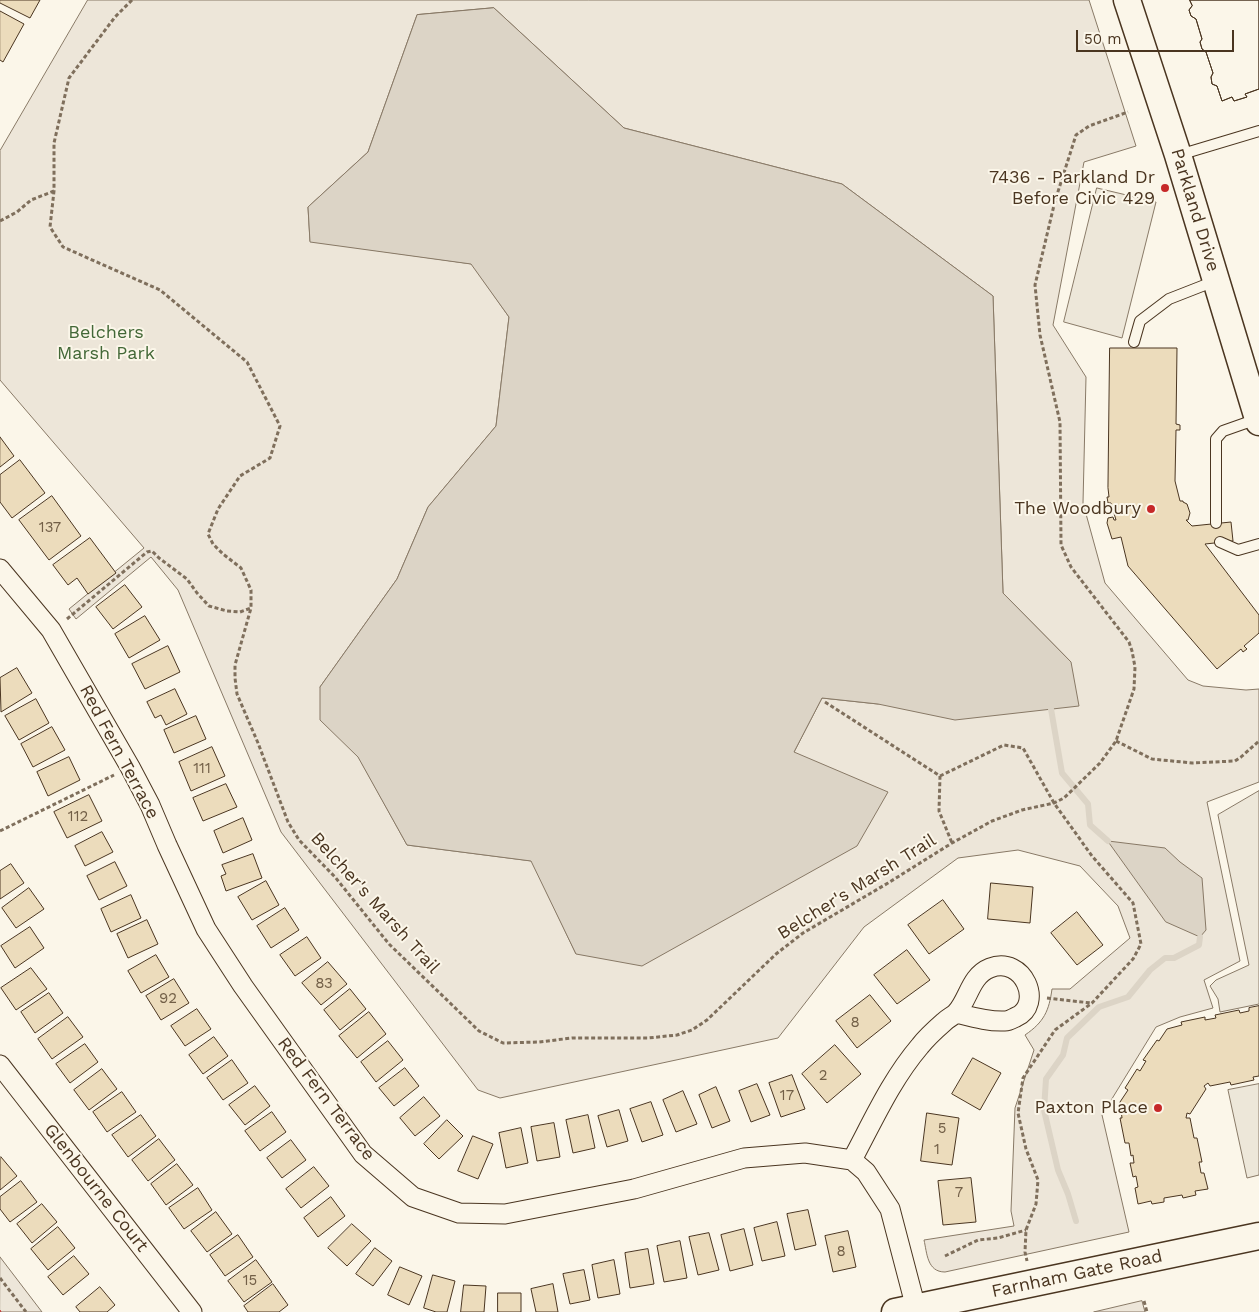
<!DOCTYPE html>
<html>
<head>
<meta charset="utf-8">
<style>
	body { margin:0 }
	#map { position:relative; width:1259px; height:1312px; overflow:hidden; background:#fbf6e9; font-family:"Work Sans",sans-serif }
	canvas { display:block }
	.scale { position:absolute; left:1076px; top:30px; width:158px; height:22px; box-sizing:border-box; border:2px solid #4a3520; border-top:0; padding-left:6px; font-size:15px; line-height:18px; white-space:nowrap; color:#4a3520; -webkit-text-stroke:4px #fbf6e9; paint-order:stroke }
</style>
</head>
<body>
<div id="map">
<canvas width="1259" height="1312"></canvas>
<div class="scale">50 m</div>
</div>
<script>
const c = document.querySelector('canvas').getContext('2d');
c.lineJoin = 'round';
function fillPath(path, color) {
  c.fillStyle = color;
  c.fill(path, 'evenodd');
}
function stroke(path, color, width, dash) {
  c.strokeStyle = color;
  c.lineWidth = width;
  c.lineCap = dash ? 'butt' : 'round';
  c.setLineDash(dash || []);
  c.stroke(path);
}
function label(font, color, halo, rows, align = 'center') {
  c.font = font + ' "Work Sans",sans-serif';
  c.lineWidth = 4;
  c.setLineDash([]);
  c.textBaseline = 'middle';
  c.strokeStyle = halo;
  c.fillStyle = color;
  for (const [text, x, y, turn = 0] of rows) {
    c.save();
    c.translate(x, y);
    c.rotate((+turn || 0) * Math.PI / 180);
    c.textAlign = isNaN(turn) ? turn : align;
    if (halo) c.strokeText(text, 0, 0);
    c.fillText(text, 0, 0);
    c.restore();
  }
}
const green = new Path2D(`
	M88,0H1089L1136,146L1084,162L1053,325L1086,377L1083,503L1105,583L1188,680L1203,686L1246,690L1259,689V782L1207,802L1240,961L1204,980L1213,1008L1180,1017L1156,1027L1102,1115L1129,1232L945,1272C927,1272 927,1253 924,1240L1014,1226L1011,1211L1015,1108L1034,1050L1025,1035C1044,1022 1049,1011 1052,989H1070L1130,938L1118,906L1080,866L1018,850L958,858L864,927L778,1038L500,1098L478,1090L281,832L178,590L151,557L76,619L69,609L144,548L0,380V151ZM494,8L624,128L842,184L993,296L1003,593L1071,662L878,704L822,698L794,752L576,954L532,861L407,845L320,687L397,579L428,507L496,426L509,317L472,264L310,241L308,207L368,152L417,15Z
	M0,1257L42,1312H0Z
	M1142,1301L1145,1312H1094Z`);
fillPath(green, '#ede6d9');
stroke(green, '#887966', 1);
const parking = new Path2D(`
	M1097,188L1156,202L1122,338L1064,322Z
	M1259,791V1004L1220,1012L1218,999L1210,986L1216,980L1249,965L1218,815Z
	M1259,1084V1175L1247,1178L1228,1090Z`);
fillPath(parking, '#ede7d9');
stroke(parking, '#887966', 1);
const water = new Path2D(`
	M494,8L624,128L842,184L993,296L1003,593L1071,662L1079,706L955,720L878,704L822,698L794,752L888,792L857,846L642,966L576,954L531,861L407,845L358,757L320,720V687L397,579L428,507L496,426L509,317L471,264L310,242L308,207L368,152L417,15Z
	M1108,841L1165,848L1180,862L1202,878L1206,930L1200,937L1166,922Z`);
fillPath(water, '#dcd4c6');
stroke(water, '#887966', 1);
stroke(new Path2D(`
	M1051,709L1062,773L1088,804L1090,825L1108,841
	M1076,1221L1068,1194L1058,1170L1044,1110L1046,1079L1063,1055L1067,1038L1099,1007L1128,997L1150,970L1165,958H1174L1199,945L1200,937`), '#dcd4c6', 6);
const building = new Path2D(`
	M0,0H40L30,18L0,3Z
	M1190,0H1259V89L1245,94L1247,97L1234,101L1232,97L1222,101L1217,86L1212,84L1211,77L1213,73L1206,52L1202,49L1200,42L1202,39L1196,19L1191,16L1189,10L1192,6Z
	M1190,0H1259V89L1245,94L1247,97L1234,101L1232,97L1222,101L1217,86L1212,84L1211,77L1213,73L1206,52L1202,49L1200,42L1202,39L1196,19L1191,16L1189,10L1192,6Z
	M0,11L24,24L3,62L0,60Z
	M1110,348H1177L1176,424L1180,425V430H1176L1175,481L1180,501H1183V502L1187,504L1190,513L1188,520H1186L1192,526L1231,522L1233,541L1205,544L1259,615V633L1244,646L1247,649L1243,652L1241,649L1217,669L1128,566L1121,537L1112,539L1107,523L1108,518L1113,517L1114,520H1116L1111,503H1108L1107,497H1109L1108,488Z
	M0,437L14,456L0,467Z
	M20,460L45,493L12,518L0,502V475Z
	M52,496L81,536L49,560L19,520Z
	M90,538L116,573L88,594L77,578L68,585L53,565Z
	M125,585L142,607L113,629L96,607Z
	M145,616L160,640L129,658L115,634Z
	M168,646L180,672L145,689L132,664Z
	M17,668L32,693L1,712L0,678Z
	M175,689L187,714L166,725L161,715L155,718L147,702Z
	M36,699L49,723L19,740L5,716Z
	M196,716L206,739L174,753L164,730Z
	M52,727L65,750L33,767L21,744Z
	M212,747L225,776L191,791L179,762Z
	M69,757L80,780L48,796L37,772Z
	M226,784L237,807L203,821L193,798Z
	M89,795L102,821L67,838L54,812Z
	M243,818L252,840L223,853L214,831Z
	M102,832L113,852L85,866L75,846Z
	M253,854L262,878L226,891L221,876L226,874L222,865Z
	M115,862L127,886L99,900L87,876Z
	M11,864L24,883L0,899V871Z
	M266,881L279,905L252,920L238,897Z
	M991,883L1033,887L1030,923L988,919Z
	M29,888L44,909L16,928L2,908Z
	M131,895L141,918L111,932L101,909Z
	M943,900L964,929L929,954L908,925Z
	M285,908L299,930L271,948L257,926Z
	M1077,912L1103,945L1077,965L1051,933Z
	M147,920L158,944L128,958L117,934Z
	M30,927L44,948L15,968L1,946Z
	M307,937L321,958L295,976L280,955Z
	M907,950L930,980L897,1004L874,975Z
	M156,955L169,977L141,993L128,971Z
	M328,962L347,984L321,1005L302,983Z
	M31,968L47,989L16,1010L1,988Z
	M174,979L189,1003L161,1020L146,996Z
	M350,989L366,1009L340,1030L324,1010Z
	M49,993L63,1013L35,1033L21,1012Z
	M870,995L891,1021L857,1048L836,1021Z
	M1259,1006V1076L1253,1077L1254,1080L1231,1085L1230,1082L1210,1086L1208,1083L1204,1086L1206,1089L1190,1114L1187,1113L1186,1118H1190L1194,1138H1197L1202,1162H1199L1201,1173H1204L1208,1189L1195,1191L1196,1195L1183,1198L1182,1195L1164,1198V1202L1152,1204L1151,1201L1138,1204L1135,1188L1138,1187L1136,1176L1133,1177L1130,1163H1134L1133,1155L1131,1156L1129,1143H1125L1120,1118H1122L1120,1102L1128,1090L1125,1088L1137,1069L1140,1071L1146,1061L1143,1060L1157,1040L1159,1041L1167,1029L1182,1025L1181,1022L1205,1017V1020L1216,1018L1215,1015L1239,1010L1240,1013L1249,1011V1008Z
	M197,1009L211,1029L185,1046L171,1026Z
	M369,1012L386,1034L357,1058L339,1036Z
	M68,1017L83,1037L52,1059L38,1039Z
	M214,1037L228,1056L203,1074L189,1055Z
	M388,1041L403,1060L376,1082L361,1062Z
	M85,1044L98,1062L70,1083L56,1064Z
	M835,1045L861,1074L827,1103L802,1074Z
	M973,1058L1001,1073L980,1110L952,1094Z
	M232,1060L248,1083L223,1100L207,1078Z
	M405,1068L419,1086L394,1106L379,1088Z
	M102,1069L117,1089L89,1110L74,1090Z
	M792,1075L805,1109L781,1117L769,1083Z
	M757,1084L770,1115L751,1122L739,1091Z
	M255,1086L270,1106L245,1125L229,1105Z
	M716,1087L730,1121L712,1128L699,1095Z
	M683,1091L697,1124L676,1132L663,1100Z
	M122,1092L136,1112L107,1132L93,1112Z
	M424,1097L440,1116L415,1136L400,1118Z
	M651,1102L663,1135L642,1142L630,1109Z
	M619,1110L628,1141L607,1147L598,1116Z
	M272,1112L286,1132L260,1151L245,1131Z
	M927,1113L959,1118L952,1165L921,1161Z
	M141,1115L156,1136L128,1157L112,1135Z
	M588,1115L595,1148L573,1153L566,1120Z
	M447,1120L463,1136L439,1159L424,1144Z
	M554,1123L560,1157L537,1161L531,1127Z
	M521,1128L528,1163L506,1168L499,1133Z
	M473,1136L493,1144L478,1179L458,1171Z
	M159,1139L175,1160L148,1181L132,1160Z
	M291,1140L306,1160L282,1178L267,1158Z
	M1,1157L17,1176L0,1190V1158Z
	M177,1164L193,1185L166,1205L151,1184Z
	M314,1167L329,1186L301,1208L286,1189Z
	M971,1178L976,1222L943,1225L938,1181Z
	M21,1181L37,1202L10,1222L0,1209V1197Z
	M198,1188L212,1210L184,1229L169,1208Z
	M331,1197L345,1216L318,1237L304,1218Z
	M42,1204L57,1222L32,1243L17,1224Z
	M808,1210L816,1245L795,1250L787,1214Z
	M216,1212L232,1234L207,1252L191,1231Z
	M777,1222L785,1256L762,1261L754,1228Z
	M352,1224L371,1241L347,1266L328,1248Z
	M58,1227L75,1248L48,1270L31,1249Z
	M744,1229L753,1265L730,1271L721,1235Z
	M848,1231L856,1267L833,1272L825,1236Z
	M709,1233L719,1270L698,1275L689,1237Z
	M238,1235L253,1257L225,1276L210,1255Z
	M680,1241L687,1278L664,1282L657,1246Z
	M375,1248L392,1261L373,1286L356,1274Z
	M648,1249L654,1284L630,1288L625,1253Z
	M74,1256L89,1274L63,1295L48,1277Z
	M256,1260L272,1282L244,1302L228,1281Z
	M614,1260L620,1294L598,1298L592,1265Z
	M400,1267L422,1276L409,1305L388,1295Z
	M584,1270L590,1300L570,1304L563,1274Z
	M433,1275L455,1281L447,1312H436L424,1308Z
	M273,1284L288,1305L279,1312H248L244,1306Z
	M553,1284L558,1312H536L531,1289Z
	M464,1285L486,1286L484,1312H461Z
	M100,1287L115,1305L107,1312H80L76,1307Z
	M498,1293H521V1312H498Z`);
fillPath(building, '#ecdcbc');
stroke(building, '#4a3520', 1);
const lane = new Path2D(`
	M1179,155L1259,131
	M1134,342L1140,321L1169,299L1215,281
	M1216,523V439L1223,431L1257,419
	M1220,542L1238,550L1259,544`);
const street = new Path2D(`
	M0,569L51,630L130,767L150,805L167,845L206,929L243,986L363,1154L413,1197L459,1213L505,1214L634,1189L744,1158L805,1153L852,1160L866,1172L890,1209L917,1312
	M0,1065L192,1312
	M852,1160C873,1121 891,1080 920,1046C927,1037 936,1029 944,1022C948,1018 953,1016 956,1013C969,999 970,976 990,968C1024,955 1044,1005 1016,1017C1012,1019 1009,1021 1005,1021C989,1022 972,1017 956,1013`);
const secondary = new Path2D(`
	M1127,0L1178,155L1259,422
	M895,1312L1259,1236`);
stroke(lane, '#4a3520', 12);
stroke(street, '#4a3520', 21);
stroke(secondary, '#4a3520', 29);
stroke(new Path2D(`
	M132,0L115,17L69,78L54,143V191L50,227L63,247L160,290L247,362L280,426L270,458L240,476L218,509L208,534L213,544L223,554L241,568L251,590V608L235,665V678L237,694L258,743L288,822L299,840L335,877L389,944L479,1031L503,1043L539,1042L572,1038H648L677,1035L692,1030L707,1020L776,954L803,933L888,883L952,843L992,821L1022,810L1054,803L1064,798L1100,763L1116,741L1134,689L1135,667L1132,651L1129,642L1071,567L1061,545L1060,422L1040,335L1035,285L1055,201L1076,135L1089,126L1128,112
	M0,221L17,212L31,200L54,191
	M67,619L147,552L152,551L159,558L187,579L197,593L209,606L227,611L240,612L251,608
	M825,702L940,776L939,811L952,843
	M1116,741L1152,759L1192,763L1235,761L1241,757L1259,741
	M940,776L1004,745L1023,748L1054,803L1092,856L1133,903L1141,944L1133,959L1092,1003L1055,1030L1023,1078L1018,1113L1026,1149L1038,1180L1036,1204L1026,1230L1025,1252L1027,1261
	M0,831L114,775
	M1047,998L1091,1003
	M945,1256L978,1240L998,1238L1026,1230
	M0,1278L26,1312
	M1144,1301L1147,1312`), '#7f6f5c', 3, [4, 2.5]);
stroke(lane, '#fbf6e9', 10);
stroke(street, '#fbf6e9', 19);
stroke(secondary, '#fbf6e9', 26);
stroke(new Path2D(`
	M0,1310L1,1312`), '#c62828', 1, [18, 4, 2.5, 4]);
for (const [x, y, r, color] of [
	[1165,188,5,"#c62828"],
	[1151,509,5,"#c62828"],
	[1158,1108,5,"#c62828"]
]) {
  const dot = new Path2D();
  dot.arc(x, y, r, 0, 2 * Math.PI);
  c.fillStyle = color;
  c.fill(dot);
  stroke(dot, '#fbf6e9', 2);
}
label('15px', '#725f47', null, [
	["137",50,528],
	["111",202,769],
	["112",78,817],
	["83",324,984],
	["92",168,999],
	["8",855,1023],
	["2",823,1076],
	["17",787,1096],
	["5",942,1129],
	["1",937,1150],
	["7",959,1193],
	["8",841,1252],
	["15",250,1281]
]);
label('18px', '#4a3520', '#fbf6e9', [
	["7436 - Parkland Dr",1155,178],
	["Before Civic 429",1155,199],
	["The Woodbury",1141,509],
	["Paxton Place",1148,1108]
], 'right');
label('18px', '#4a3520', '#fbf6e9', [
	["Parkland Drive",1195,210,73],
	["Red Fern Terrace",119,752,62],
	["Belcher's Marsh Trail",857,887,-32],
	["Belcher's Marsh Trail",375,903,48],
	["Red Fern Terrace",326,1099,53],
	["Glenbourne Court",96,1188,52],
	["Farnham Gate Road",1077,1274,-12]
]);
label('18px', '#436837', '#fbf6e9', [
	["Belchers",106,333],
	["Marsh Park",106,354]
]);
</script>
</body>
</html>
